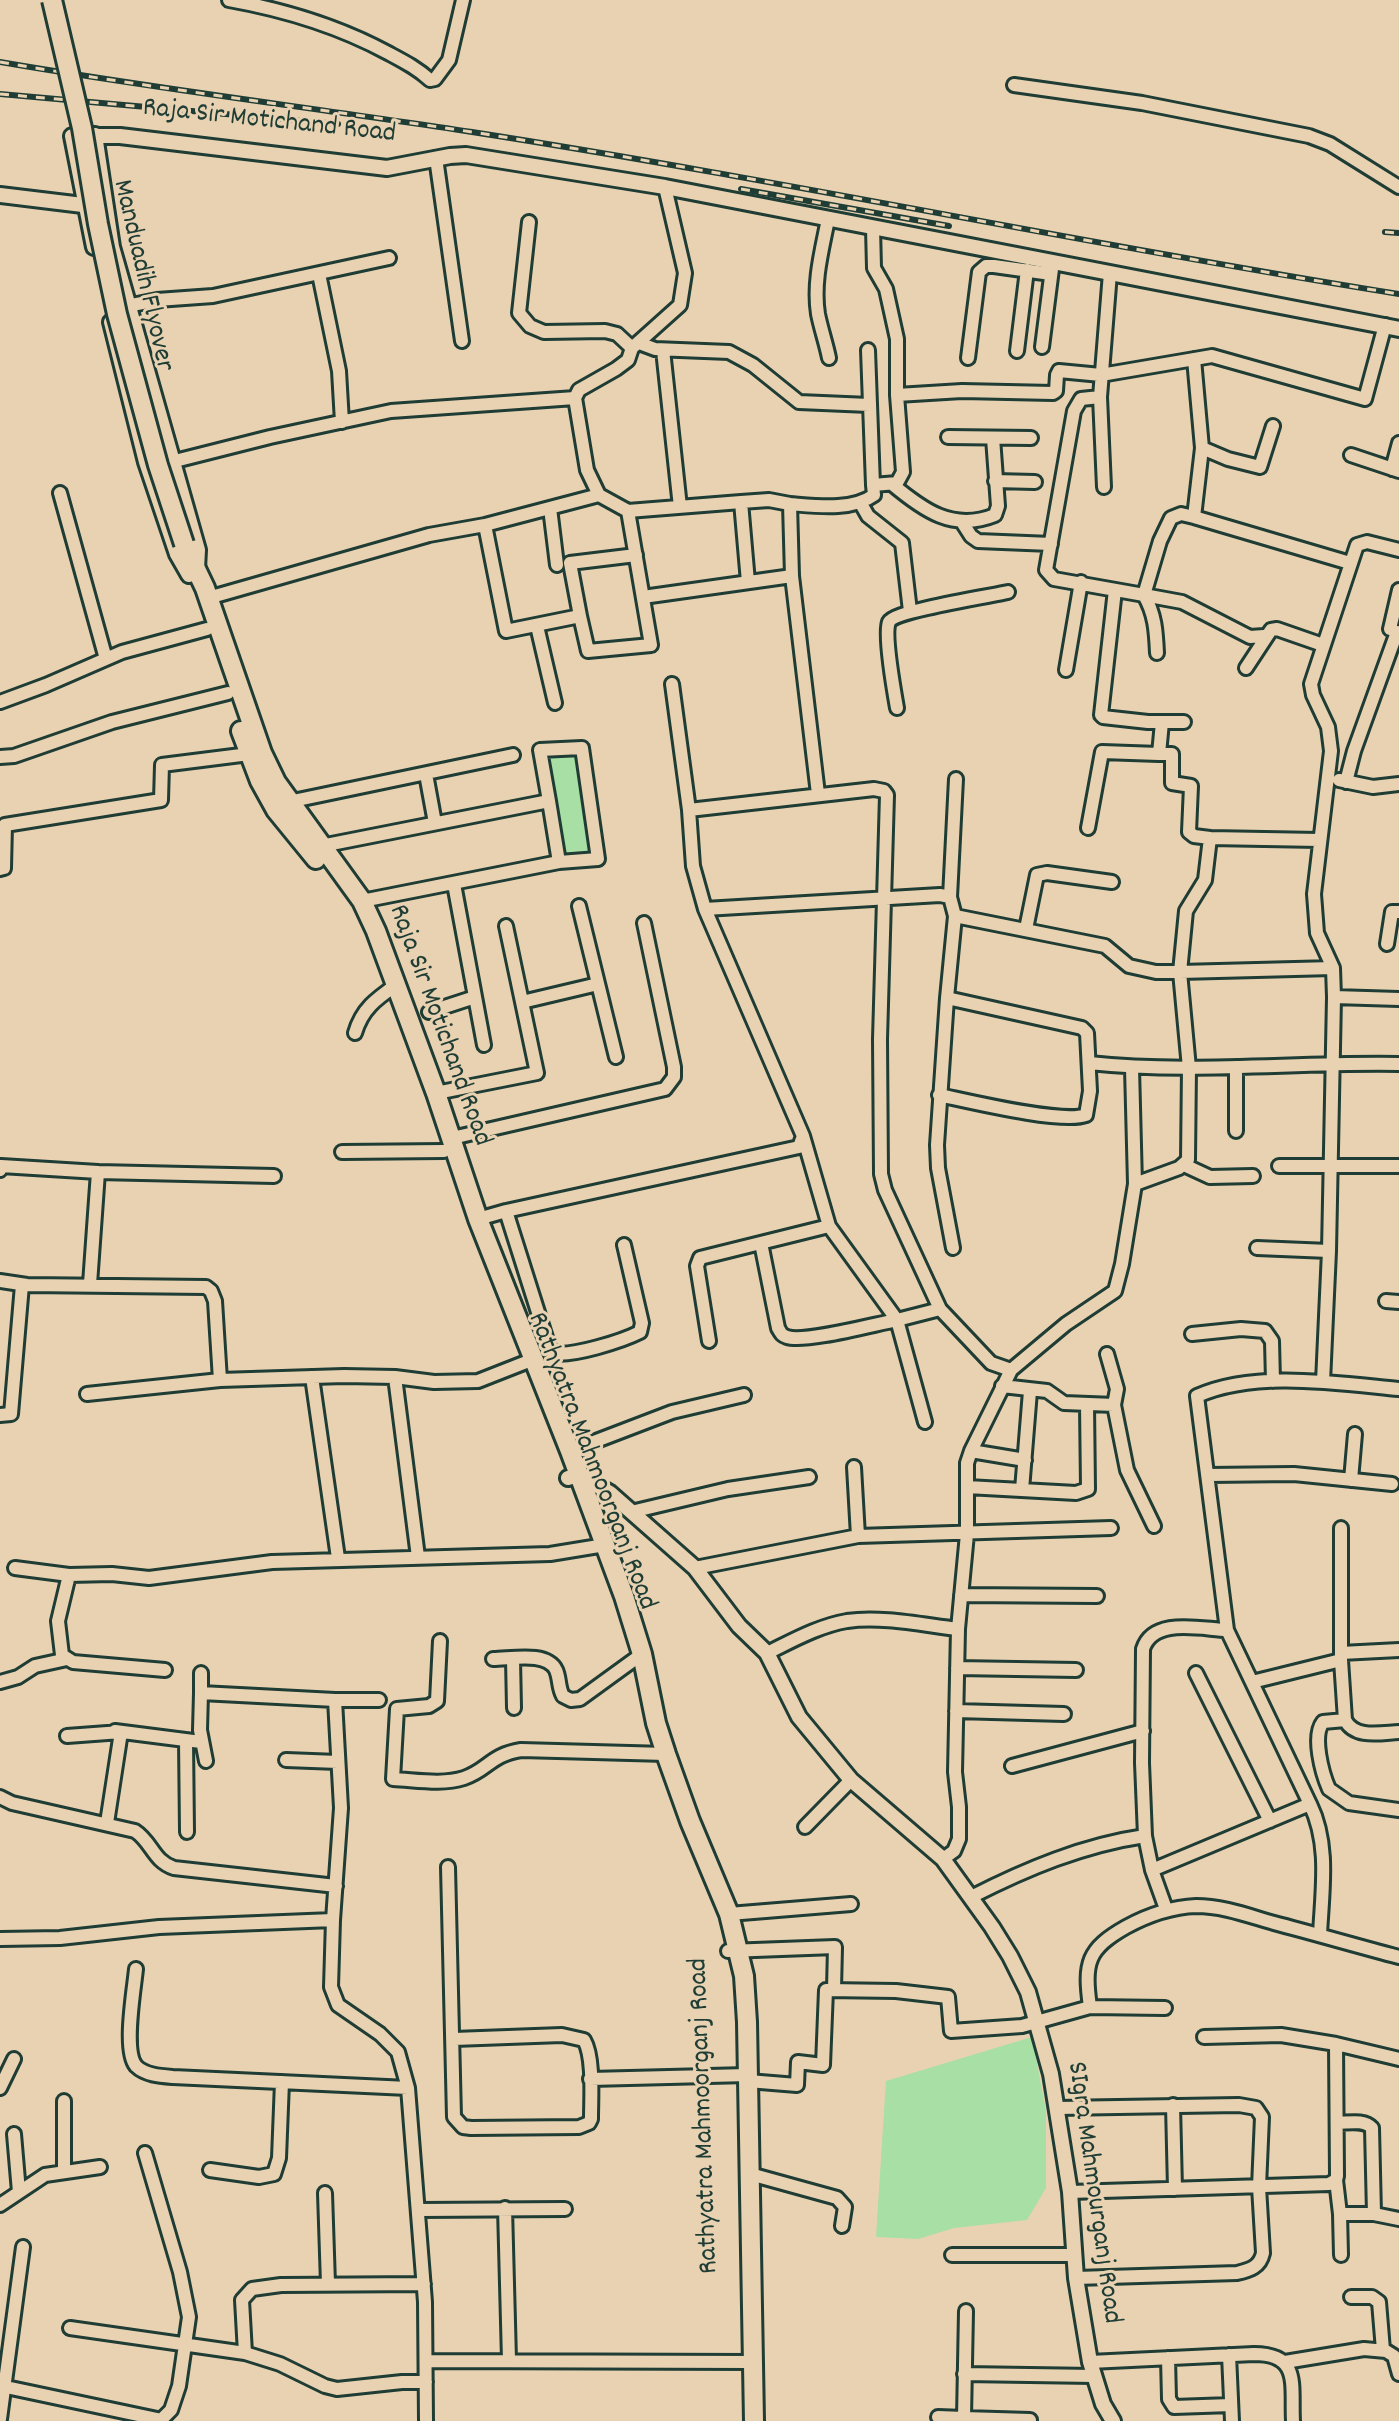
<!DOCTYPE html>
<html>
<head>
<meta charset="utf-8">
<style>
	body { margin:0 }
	canvas { display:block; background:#e8d2b2 }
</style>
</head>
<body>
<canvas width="1399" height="2421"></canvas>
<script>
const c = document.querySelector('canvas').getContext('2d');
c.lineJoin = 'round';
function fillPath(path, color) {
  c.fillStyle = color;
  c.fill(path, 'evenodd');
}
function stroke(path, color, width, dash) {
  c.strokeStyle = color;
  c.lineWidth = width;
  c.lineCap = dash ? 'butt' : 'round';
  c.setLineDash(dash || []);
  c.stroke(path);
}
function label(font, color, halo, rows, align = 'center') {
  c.font = font + ' Dekko,sans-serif';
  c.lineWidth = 6;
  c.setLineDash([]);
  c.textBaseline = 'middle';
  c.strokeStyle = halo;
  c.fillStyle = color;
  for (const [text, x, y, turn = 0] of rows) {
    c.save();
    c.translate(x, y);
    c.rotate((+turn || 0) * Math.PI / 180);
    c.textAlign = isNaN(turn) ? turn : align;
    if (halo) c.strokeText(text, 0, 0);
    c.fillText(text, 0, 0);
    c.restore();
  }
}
fillPath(new Path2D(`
	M544,750L582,752L597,854L563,858Z
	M1032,2037L1046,2111V2188L1027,2220L954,2228L918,2239L876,2237L886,2081Z`), '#a7dfa4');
const minor = new Path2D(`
	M229,0C285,10 338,26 388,53C403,61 417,68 430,80L435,79L449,60L463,0
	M1014,85L1142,103L1309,136L1330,144L1399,187
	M436,158L462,341
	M828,219C822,250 813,282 818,314C821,329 826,343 829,358
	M529,222L519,313L530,326L544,332L605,331L617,334L632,348
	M319,274L339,371L342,422
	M127,306L157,300L213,296L389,258
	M639,343L655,349L729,352L753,365L799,402L869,405
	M1042,347L1052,269
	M663,350L680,507
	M868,350L873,485
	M1017,351L1027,270
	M968,358L979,272L986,266H994L1051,274
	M1194,359L1202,448L1194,517
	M897,395L962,391L1053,393L1056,391L1057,375L1059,371L1101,375L1212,356L1365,399L1385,325
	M1100,397L1081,399L1074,411L1046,570L1054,579L1144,595C1155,614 1156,631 1157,653
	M948,437L1031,438
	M1202,448L1228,459L1260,467L1273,426
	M1351,455L1399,471
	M171,462L270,437L391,411L575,398
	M1392,469L1399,443
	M995,481L1035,482
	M892,484C923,510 953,532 995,515L998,506L993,438
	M1104,487L1100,397L1110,273
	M60,493L106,659
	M599,495L587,470L575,398L579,390L616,369L628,360L632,348L680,305L685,273L665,187
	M741,502L769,500L790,504L792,576L818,794
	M860,502L868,516L902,543L910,611
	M790,504C816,506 852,511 874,495L873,485L897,483L903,472L897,395V339L886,289L874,268L873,228
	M550,508L557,565
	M628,511L741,502L748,582
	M962,522L971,536L978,541L1051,544
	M1115,590L1101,715L1103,717L1148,722H1184
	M643,597L792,576
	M208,598L429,535L485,525L599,495L628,511L651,645L588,651L580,616L506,631L485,525
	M580,616L570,563L636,555
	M537,626L555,703
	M1390,629L1399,590
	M1264,636L1250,637L1182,602L1144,595L1160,541L1171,518L1181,514L1194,517L1350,563
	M1246,668L1271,630L1277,629L1323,645
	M1066,670L1081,582
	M672,684L689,810
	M0,702L46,685L122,652L207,629
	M897,708C894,691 884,634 889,622C894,611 990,596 1008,592
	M1162,722L1159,754H1172V783L1191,786L1189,832L1194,836L1210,838
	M0,757L14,756L112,722L228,693
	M426,774L435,823
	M1339,780L1373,787L1399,784
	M1346,782L1354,751L1397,632
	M549,801L540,750L582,748L598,859L559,862
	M288,802L513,755
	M1088,828L1102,752L1159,754
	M1319,840L1210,838L1205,880L1186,911L1180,972L1333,968
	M321,846L549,801L559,862L362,901
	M0,869L4,868L5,825L161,800L162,765L257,753
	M454,884L484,1045
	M950,897L956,779
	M579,906L616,1057
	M705,909L693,866L689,810L874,789L884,791L887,795L880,1039L881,1174L885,1190L940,1309
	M1026,929L1037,875L1047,873L1112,882
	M1387,944L1392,912H1399
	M1334,997L1399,999
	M947,998L937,1145L938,1168L953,1248
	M522,1002L598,984
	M429,1012L475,997
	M355,1033C362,1009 376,999 396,985
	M1089,1063C1192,1074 1296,1062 1399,1064
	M1132,1068L1135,1184
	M436,1093L537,1073L506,926
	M1236,1131V1067
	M803,1136L829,1226L897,1320L940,1309L991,1363L1011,1370
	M452,1138L665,1089L674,1077V1067L644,923
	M342,1152L444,1151
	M1184,1165L1210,1177L1253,1176
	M1279,1166H1399
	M0,1170L1,1166L98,1172L274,1176
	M506,1211L549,1347L553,1353C572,1357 622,1341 640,1332L642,1323L624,1245
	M478,1219L506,1211L799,1147L803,1136L705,909L940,895L950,897L955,916L947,998L1082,1028L1087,1033L1090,1091L1086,1115C1062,1124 968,1101 939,1095
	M761,1243L778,1328C781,1333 781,1335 787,1337C805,1343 875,1324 897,1320L925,1422
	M1257,1248L1329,1251
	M0,1281L27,1285L206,1287L211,1291L215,1301L220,1380L344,1376L395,1377L434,1382L478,1381L534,1359
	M90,1284L98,1172
	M1386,1301L1399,1302
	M1192,1334L1241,1329L1265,1331L1272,1341L1273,1381
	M709,1341L697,1266L700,1258L829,1226
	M1107,1354L1117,1389L1114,1405
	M312,1377L338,1558
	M395,1377L418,1557
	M1323,1382L1329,1251L1334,997L1333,968L1317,933L1314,894L1331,751L1328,727L1313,695L1311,684L1357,545L1367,542L1399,550
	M1002,1386L1047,1391L1064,1403L1114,1405L1127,1470L1154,1526
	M87,1394L220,1380
	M0,1415L11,1414L22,1285
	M570,1451L672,1412L744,1395
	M971,1451L1025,1460
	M854,1467L858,1536
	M1208,1475L1294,1474L1392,1484
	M1351,1480L1355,1434
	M967,1487L1076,1493L1088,1489L1087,1404
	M1022,1490L1030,1391
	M631,1512L728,1489L809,1477
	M1341,1528V1660L1345,1720C1355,1739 1380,1733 1399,1732
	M15,1568L69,1575L112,1574L149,1578L272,1562L550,1554L605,1545
	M695,1568L858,1536L1111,1528
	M69,1575L58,1621L62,1655L73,1662L165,1670
	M961,1595L1097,1596
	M440,1641L437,1701L429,1706L397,1709L393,1779C416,1780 442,1785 464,1778C488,1770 490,1755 521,1750L666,1754
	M767,1653C792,1641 818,1626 847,1621C882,1616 923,1625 958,1629
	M1341,1653L1399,1650
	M493,1659C511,1659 547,1651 556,1670C560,1679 558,1687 563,1696L571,1700L580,1699L642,1654
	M513,1659L514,1708
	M957,1668L1076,1670
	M201,1673V1693L335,1700L341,1808L333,1920L331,1987L338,2005L380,2034L398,2052L408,2088
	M1196,1673L1270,1821
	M0,1682L18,1677L35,1666L67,1659
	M1252,1682L1341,1660
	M201,1693L200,1730L206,1761
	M335,1700H379
	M956,1711L1064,1714
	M1345,1720L1323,1722C1312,1736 1322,1773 1329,1789L1349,1803L1399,1810
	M115,1731L201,1742
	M67,1736L121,1732L107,1823
	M186,1740L187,1832
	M286,1760L338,1762
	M1012,1766L1143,1731
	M0,1797L12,1803L135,1831C152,1842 153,1861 174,1868L336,1886
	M1310,1804C1330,1845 1322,1891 1320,1935
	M805,1827L851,1780
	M1145,1836L1142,1763L1143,1649C1153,1617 1200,1629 1227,1630
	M943,1859L954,1851L959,1839V1807L955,1772L958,1629L967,1534V1463L971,1451L1011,1370L1066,1324L1115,1291L1122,1264L1135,1184L1179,1168L1188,1160L1189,1068L1180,972H1156L1129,966L1105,946L955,916
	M448,1867L454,2117L463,2127L471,2128L579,2127L589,2123L591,2119C591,2098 594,2057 584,2040L562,2035L454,2039
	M1152,1870L1166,1909
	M971,1897C1026,1869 1083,1845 1145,1836L1152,1870L1310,1804L1227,1630L1197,1396C1254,1370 1337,1383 1399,1389
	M729,1914L851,1904
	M0,1939L60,1938L159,1927L333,1920
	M728,1951L835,1947L834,1989
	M136,1969C134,1990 123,2051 136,2066C145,2075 160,2076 173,2077L408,2088L425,2302L426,2421
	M1090,2007C1084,1963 1087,1949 1126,1927C1148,1915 1171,1907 1196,1906C1223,1906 1249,1916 1274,1923C1316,1934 1357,1946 1399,1957
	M1204,2037L1281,2035L1336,2044
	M590,2079L748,2075
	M748,2081L797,2085L798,2062L823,2065L826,1990L896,1991L948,1997L951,2031L1022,2026L1090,2007L1165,2008
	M0,2088L14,2059
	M1173,2105L1175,2189
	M1058,2108L1239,2105L1256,2108L1262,2117L1259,2187L1263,2253C1260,2267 1250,2270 1237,2273L1076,2278
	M1337,2123C1348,2123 1364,2119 1372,2128L1374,2214
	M14,2134L19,2192
	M145,2153L180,2272L189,2317L179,2386L171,2410L160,2421
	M210,2170L259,2177L274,2174L279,2158L282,2082
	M64,2171V2101
	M750,2174L837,2198L845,2207L842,2226
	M1336,2180L1340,2214H1374L1399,2219
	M1070,2192L1329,2184L1336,2180L1337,2176L1336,2044L1399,2059
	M325,2193L328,2284
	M0,2205L45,2175L100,2167
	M505,2208L509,2360
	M420,2210L565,2209
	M1340,2214L1341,2255
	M952,2255H1075
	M1351,2297H1372L1379,2302L1383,2350
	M966,2311L964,2418L1030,2420
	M70,2328L245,2353L280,2364L325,2386L337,2389L402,2382H426
	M245,2353L242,2300L252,2289L281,2285L424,2284
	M1229,2355L1232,2421
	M1168,2358L1169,2399L1174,2407L1231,2405
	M426,2361L753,2362
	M1090,2362L1254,2354C1301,2354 1291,2385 1293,2421
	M1285,2362L1364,2349L1386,2351L1394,2356L1399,2374
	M964,2374L1094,2376
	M6,2387L162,2420
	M938,2417L964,2418
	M0,2419L23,2247`);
const tertiary = new Path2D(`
	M95,135L112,247L198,550L197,569
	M0,195L91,206
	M94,247L72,136H120L387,168L450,156L466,155L665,187L1399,329
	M111,322L146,462L177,554L189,575
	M568,1478L579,1475L610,1493L695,1568L739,1626L767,1653L799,1717L851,1780L943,1859L992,1927L1010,1956L1028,1992L1051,2074L1070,2192L1076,2278L1090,2362L1103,2404L1113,2421`);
const primary = new Path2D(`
	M184,544L205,588L262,753L276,782L362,901L376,931L436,1093L478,1219L570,1451L624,1596L642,1654L656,1723L666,1754L690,1821L729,1914L744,1976L747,2022L754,2421
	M241,731L260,781L276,810L316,859`);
stroke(minor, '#1f3d34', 18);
stroke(tertiary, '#1f3d34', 20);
stroke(primary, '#1f3d34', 24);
stroke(minor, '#e8d2b2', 12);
stroke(tertiary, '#e8d2b2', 14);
stroke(primary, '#e8d2b2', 18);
const rail = new Path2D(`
	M0,62C157,89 315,108 472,132C782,180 1089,245 1399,294
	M0,94L338,124
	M741,189L949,226
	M1385,232L1399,233`);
stroke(rail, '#1f3d34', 6);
stroke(rail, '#e8d2b2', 3, [9]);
const primaryBridge = new Path2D(`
	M52,0L82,128L98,224L117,314L158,465L184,544`);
stroke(primaryBridge, '#1f3d34', 24, []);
stroke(primaryBridge, '#e8d2b2', 18);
label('28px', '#1f3d34', '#e8d2b2', [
	["Raja Sir Motichand Road",269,123,6],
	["Manduadih Flyover",141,276,77],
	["Raja Sir Motichand Road",438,1026,70],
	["Rathyatra Mahmoorganj Road",590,1462,69],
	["Rathyatra Mahmoorganj Road",706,2116,-92],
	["SIgra Mahmourganj Road",1092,2193,82]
]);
</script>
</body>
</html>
